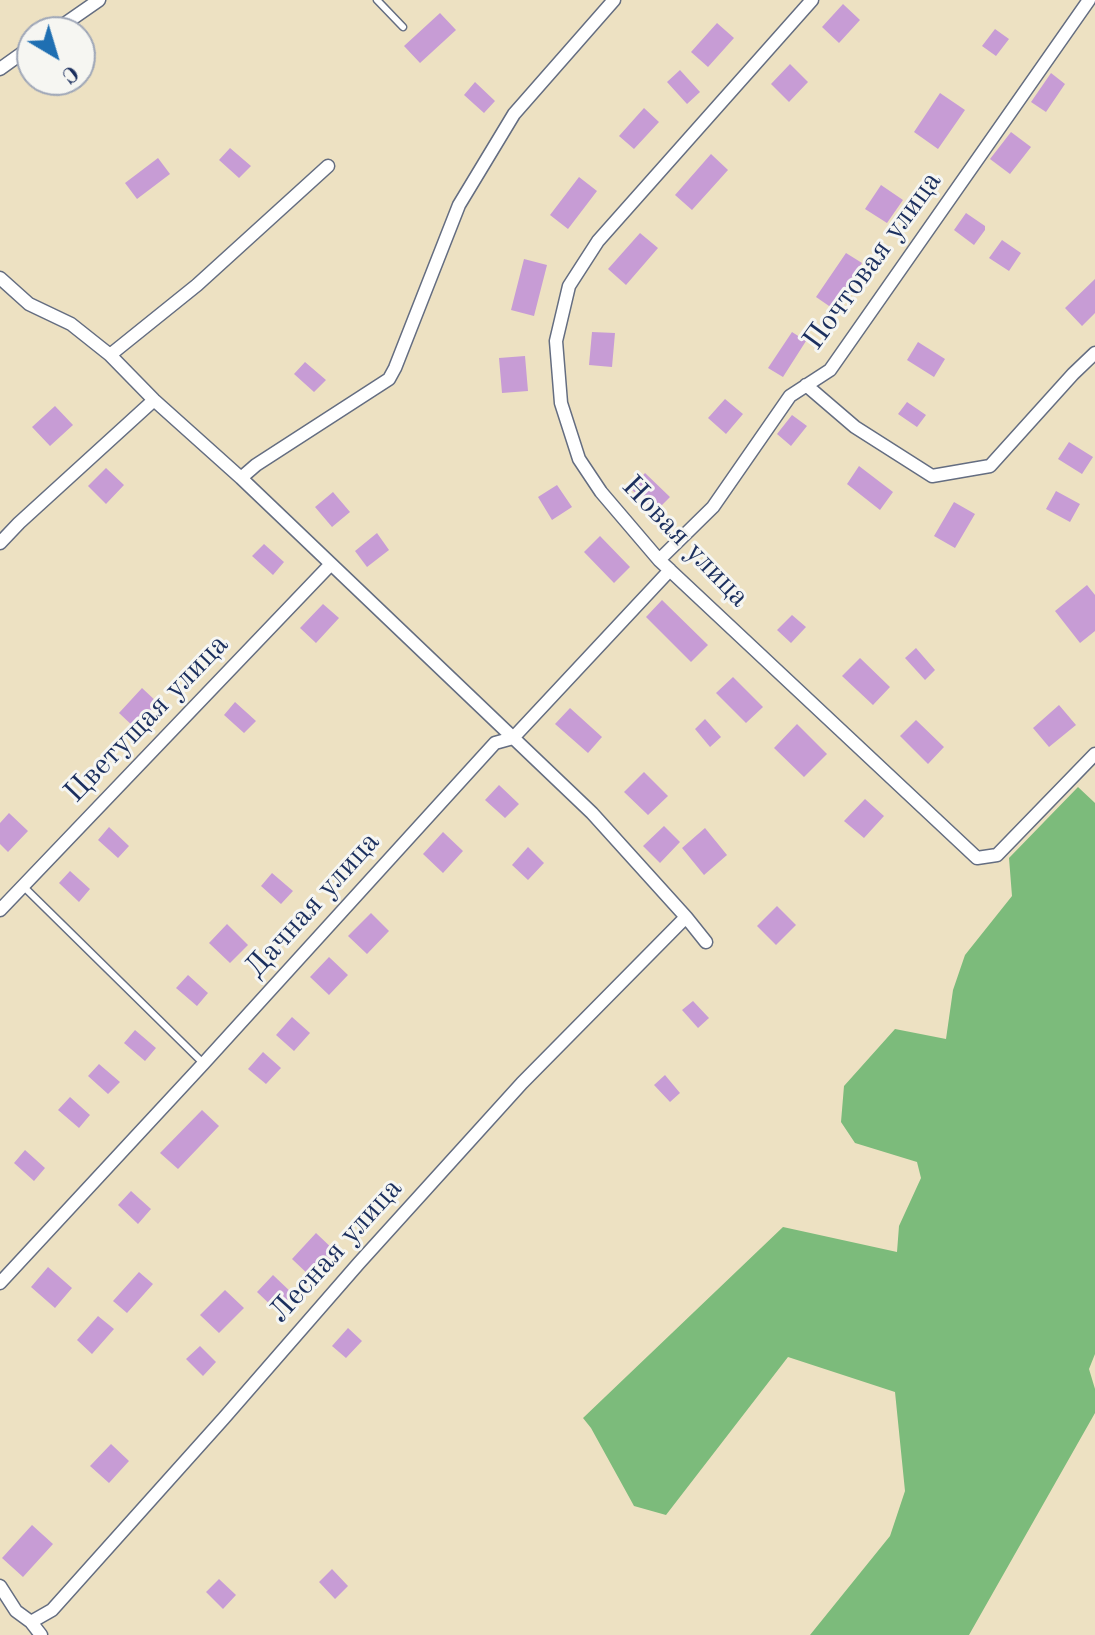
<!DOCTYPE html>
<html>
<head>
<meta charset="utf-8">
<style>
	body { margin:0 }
	#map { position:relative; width:1095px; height:1635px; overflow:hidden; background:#ede1c2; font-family:"Old Standard TT",serif }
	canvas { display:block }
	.north { position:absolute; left:16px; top:16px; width:80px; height:80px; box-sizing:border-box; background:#f6f6f2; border:2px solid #9ea6b7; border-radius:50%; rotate:142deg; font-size:22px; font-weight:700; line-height:32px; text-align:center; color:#1b2f5e }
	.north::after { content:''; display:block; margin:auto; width:28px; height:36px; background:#1f6fb2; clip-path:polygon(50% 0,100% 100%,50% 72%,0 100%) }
</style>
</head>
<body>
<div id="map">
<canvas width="1095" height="1635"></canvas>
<div class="north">С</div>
</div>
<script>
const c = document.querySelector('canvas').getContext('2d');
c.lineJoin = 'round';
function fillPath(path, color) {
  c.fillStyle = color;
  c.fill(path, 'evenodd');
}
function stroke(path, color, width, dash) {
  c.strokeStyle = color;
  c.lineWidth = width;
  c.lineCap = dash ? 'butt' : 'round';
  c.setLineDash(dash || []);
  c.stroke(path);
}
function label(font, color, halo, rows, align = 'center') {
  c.font = font + ' "Old Standard TT",serif';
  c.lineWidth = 6;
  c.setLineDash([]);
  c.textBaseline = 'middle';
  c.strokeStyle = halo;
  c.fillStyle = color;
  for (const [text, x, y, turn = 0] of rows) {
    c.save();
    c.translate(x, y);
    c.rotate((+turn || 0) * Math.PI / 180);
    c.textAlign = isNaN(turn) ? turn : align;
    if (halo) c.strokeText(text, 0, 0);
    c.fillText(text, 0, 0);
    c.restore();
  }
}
fillPath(new Path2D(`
	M1078,787L1095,803V1354L1089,1369L1095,1389V1413L969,1635H810L890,1536L905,1491L895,1392L788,1357L666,1515L634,1506L591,1428L583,1418L783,1227L897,1252L899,1226L921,1178L917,1162L855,1143L841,1122L844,1086L895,1029L946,1039L953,990L965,955L1012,896L1009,858Z`), '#7cbb7b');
fillPath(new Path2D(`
	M843,4L860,20L839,43L822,27Z
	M440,13L456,30L420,63L404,46Z
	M717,23L734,38L708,67L691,52Z
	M995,29L1009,39L996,56L982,46Z
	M790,64L808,82L789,102L771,84Z
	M680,70L700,92L687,104L667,82Z
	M1051,73L1065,84L1046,112L1031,102Z
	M475,82L495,101L484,113L464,95Z
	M940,93L965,110L938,149L914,132Z
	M644,108L659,122L634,149L619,136Z
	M1011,132L1031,147L1010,174L990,159Z
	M230,148L251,166L239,178L219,160Z
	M711,154L728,170L692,210L675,195Z
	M158,158L170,174L137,199L125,183Z
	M579,177L597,191L568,229L550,215Z
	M881,185L903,200L887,223L865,209Z
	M966,213L985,226V230L974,245L954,230Z
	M640,233L658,248L626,285L608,269Z
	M1002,240L1021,253L1009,271L989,258Z
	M846,253L862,263L832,308L816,297Z
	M524,259L547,265L534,316L511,310Z
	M1095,279V313L1082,326L1065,308Z
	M592,332L615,333L612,367L589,365Z
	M792,332L806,341L783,377L768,368Z
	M918,342L945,359L934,377L907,360Z
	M525,356L528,391L502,393L499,358Z
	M305,362L326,380L314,392L294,374Z
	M725,399L743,414L726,434L708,418Z
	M907,402L926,415L917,427L898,414Z
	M55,406L73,425L50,446L32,427Z
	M792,415L807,426L791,446L777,434Z
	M1069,442L1093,457L1082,474L1058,459Z
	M859,466L893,492L880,510L847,484Z
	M106,468L124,485L106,504L88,486Z
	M645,473L670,497L655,512L631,489Z
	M557,485L572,507L552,520L538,497Z
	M1056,491L1080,504L1070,522L1046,509Z
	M333,492L350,512L332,527L315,507Z
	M954,502L975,514L955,548L934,536Z
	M377,533L389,550L367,567L355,551Z
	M600,536L630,567L614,583L584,552Z
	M264,544L284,562L273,575L252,556Z
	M1087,585L1095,595V631L1080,643L1055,611Z
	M662,600L708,645L691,662L646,617Z
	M323,604L339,618L316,643L300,628Z
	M792,615L806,627L791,643L777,630Z
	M916,648L935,670L925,680L905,658Z
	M860,658L890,687L873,705L842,676Z
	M733,677L763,707L746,723L716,693Z
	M142,688L158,703L135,728L119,713Z
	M235,702L256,721L244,733L224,715Z
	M1059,705L1076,725L1049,747L1033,728Z
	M570,708L602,737L588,753L555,724Z
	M705,719L721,737L710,747L695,729Z
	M916,720L944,747L928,764L900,736Z
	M797,724L827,754L804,777L774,748Z
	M644,772L668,796L648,815L624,792Z
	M499,785L519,804L505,818L485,800Z
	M865,799L884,816L864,838L844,821Z
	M9,813L28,831L8,852L0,844V823Z
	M664,826L680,842L660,863L643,846Z
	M109,827L129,846L118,858L98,840Z
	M705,828L727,855L704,875L682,848Z
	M443,832L463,851L443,873L423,854Z
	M528,847L544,863L528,880L512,865Z
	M70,871L90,889L79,902L59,883Z
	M272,873L293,891L281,904L261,886Z
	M777,906L796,925L776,945L757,926Z
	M371,913L389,931L367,954L348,936Z
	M227,924L248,945L230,963L209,943Z
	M329,957L348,975L329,995L310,977Z
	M188,975L208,993L197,1006L176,988Z
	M693,1001L709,1018L698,1028L682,1010Z
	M292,1017L310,1033L294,1051L276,1035Z
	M135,1030L156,1048L145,1061L124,1043Z
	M263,1052L281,1068L266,1084L248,1069Z
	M99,1064L120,1082L108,1094L88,1076Z
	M665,1075L680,1093L670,1102L654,1085Z
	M70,1097L90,1115L79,1128L58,1110Z
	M202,1110L219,1126L178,1169L160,1153Z
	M25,1150L45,1168L34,1181L14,1163Z
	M131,1191L151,1209L138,1224L118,1205Z
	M316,1233L336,1252L312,1278L292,1259Z
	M48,1267L72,1288L55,1308L31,1287Z
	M139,1272L153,1284L127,1313L113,1301Z
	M273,1275L293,1294L277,1311L257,1292Z
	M225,1290L244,1308L219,1333L200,1315Z
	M98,1316L114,1329L92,1354L77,1340Z
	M348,1328L362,1341L346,1358L332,1346Z
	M200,1346L216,1362L203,1376L186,1359Z
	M111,1444L129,1461L109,1483L90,1466Z
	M32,1525L53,1544L23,1577L2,1558Z
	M332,1569L348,1586L335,1599L319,1582Z
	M219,1579L236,1595L223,1609L206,1592Z`), '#c79cd5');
const service = new Path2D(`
	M377,0L403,27
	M23,886L203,1063`);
const minor = new Path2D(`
	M812,0L598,241L569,286L556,341L561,403L579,459L601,492L659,560L977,858L997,855L1095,754
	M53,32L99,0
	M0,69L32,46
	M0,278L29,304L71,324L110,355L154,400L241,478L592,813L686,917L706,942
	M110,355L197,285L328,166
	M806,385L855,427L932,476L990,466L1073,374L1095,353
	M241,478L256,465L389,379L395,368L459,205L514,114L614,0
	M0,543L19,523L154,400
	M0,910L331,564
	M0,1283L204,1063L495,743L513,738L670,570L659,560L713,507L790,396L830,370L1089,0
	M0,1586L16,1611L31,1622L41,1635
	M31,1622L52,1610L224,1418L359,1263L522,1083L686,917`);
stroke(service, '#646d81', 9);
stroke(minor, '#646d81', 15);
stroke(service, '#fff', 6);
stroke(minor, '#fff', 12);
label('30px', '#1b2f5e', '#f6f6f2', [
	["Почтовая улица",873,261,-54],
	["Новая улица",685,542,46],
	["Цветущая улица",147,719,-46],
	["Дачная улица",313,905,-48],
	["Лесная улица",336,1251,-48]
]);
</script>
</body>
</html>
